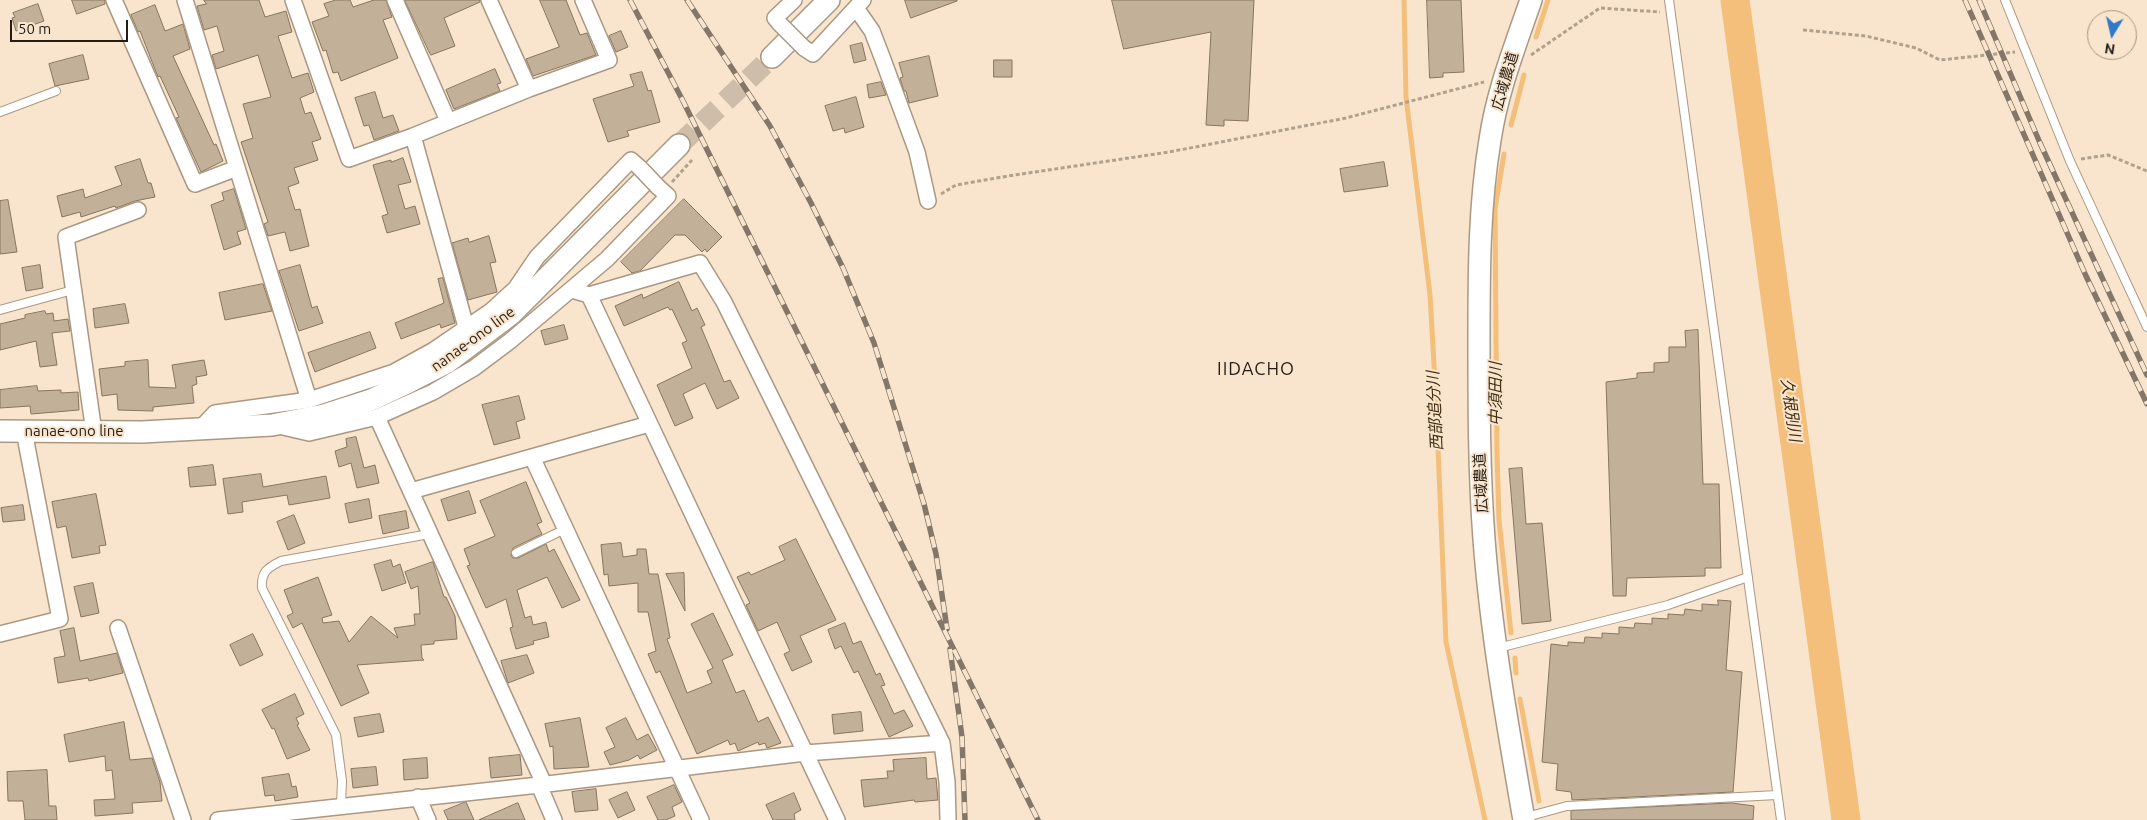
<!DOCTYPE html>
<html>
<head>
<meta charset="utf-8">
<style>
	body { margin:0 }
	#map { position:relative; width:2147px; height:820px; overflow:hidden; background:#f9e5cd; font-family:Ubuntu,sans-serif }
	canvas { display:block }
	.north { position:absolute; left:2087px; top:10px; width:50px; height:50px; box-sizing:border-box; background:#f9e5cd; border:1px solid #a49583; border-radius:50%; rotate:189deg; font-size:14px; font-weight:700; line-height:20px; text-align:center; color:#241d14 }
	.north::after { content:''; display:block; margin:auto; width:18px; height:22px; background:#2f7aca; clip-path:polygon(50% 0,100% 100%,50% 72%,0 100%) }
	.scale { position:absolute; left:10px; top:20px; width:118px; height:22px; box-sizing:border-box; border:2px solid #241d14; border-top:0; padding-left:6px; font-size:15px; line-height:18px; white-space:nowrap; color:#241d14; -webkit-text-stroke:4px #f9e5cd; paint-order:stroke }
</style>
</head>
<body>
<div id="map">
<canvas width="2147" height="820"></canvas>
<div class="north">N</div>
<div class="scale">50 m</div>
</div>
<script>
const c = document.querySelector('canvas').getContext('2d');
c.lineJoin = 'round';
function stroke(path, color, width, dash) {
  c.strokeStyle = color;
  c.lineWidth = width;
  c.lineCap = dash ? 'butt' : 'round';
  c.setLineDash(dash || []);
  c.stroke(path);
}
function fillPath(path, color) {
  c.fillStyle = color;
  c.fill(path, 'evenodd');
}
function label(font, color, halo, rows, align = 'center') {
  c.font = font + ' Ubuntu,"Noto Sans JP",sans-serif';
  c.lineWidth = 4;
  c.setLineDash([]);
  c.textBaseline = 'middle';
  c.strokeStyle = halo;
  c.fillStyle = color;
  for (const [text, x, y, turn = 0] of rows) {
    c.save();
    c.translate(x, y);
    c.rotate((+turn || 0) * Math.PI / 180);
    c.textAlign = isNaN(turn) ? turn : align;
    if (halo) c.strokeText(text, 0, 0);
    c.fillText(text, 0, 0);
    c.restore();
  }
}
stroke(new Path2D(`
	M1404,0L1406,97L1430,295L1436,399L1446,642L1485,820
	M1536,37L1548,0
	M1511,125L1524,75
	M1504,154L1495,209L1497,453L1499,520L1511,633
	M1515,658L1516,673
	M1520,699L1539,801`), '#f3bf7a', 5);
stroke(new Path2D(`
	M1735,0L1846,820`), '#f3bf7a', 29);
const building = new Path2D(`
	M72,0H105V4L77,14Z
	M204,0H259L265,17L286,11L292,32L278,36L292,78L308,73L314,92L300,98L305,114L311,112L321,139L312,142L318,160L294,168L299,183L288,187L295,210L300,209L309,246L290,251L285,232L268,236L264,224L268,222L241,142L253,138L243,104L271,97L258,55L216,69L212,55L224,51L217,26L204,30L197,6L206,4Z
	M336,0H350L353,7L374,0H386L392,17L383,20L398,58L341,81L338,72L333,73L326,50L323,51L312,22L329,16L324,4Z
	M405,0H480V2L444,18L455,46L431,55Z
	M540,0H566L580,35L587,33L596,55L533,76L526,59L559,47Z
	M905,0H957V1L911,18Z
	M1112,0H1254L1248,121L1224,120V126L1206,125L1211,32L1124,49Z
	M1427,0H1461L1464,72L1443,73V77L1430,78Z
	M38,4L44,21L16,31L12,18L15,17L13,13Z
	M155,5L165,31L183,24L190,49L173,56L214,145L216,144L223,161L201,172L176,118L179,117L160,76L158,77L140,31L138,32L131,15Z
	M621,31L628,47L616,52L609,36Z
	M862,43L866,60L854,63L850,46Z
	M83,55L89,79L55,86L49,64Z
	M929,56L938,96L909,103L906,91H904L900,78L903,77L899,63Z
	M994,60H1012V77H994Z
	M495,69L501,83L497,84L500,91L454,109L446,90Z
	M642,72L648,91L651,90L660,122L627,131L629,136L608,142L593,99L634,86L630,75Z
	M881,82L886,95L869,98L867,85Z
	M375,92L383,118L393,115L399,131L374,140L369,125L364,126L355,98Z
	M856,97L864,127L845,133L844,128L833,131L825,106Z
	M403,158L411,182L398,185L405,209L415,206L420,224L387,233L382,216L388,214L373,165L391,160V162Z
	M140,159L148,183H151L155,197L135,201L116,208L115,206L81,217L80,212L62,217L57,196L83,189L85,198L122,185L115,167Z
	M1384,162L1388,186L1344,192L1340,169Z
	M234,189L246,229L237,232L241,244L224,250L211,205L224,200L222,193Z
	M684,199L722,237L707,252L705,249L702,252L685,235H675L640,271L632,273L621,262Z
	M8,200L17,252L0,254V201Z
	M489,236L496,262L490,263L497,292L468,300L452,243L468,238L469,242Z
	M40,265L43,288L26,291L22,268Z
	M300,265L312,308L317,306L323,323L299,331L279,271Z
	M443,278L455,323L441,328L440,324L401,339L395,323L444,303L438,279Z
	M679,282L692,311L697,308L705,325L701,327L724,382L730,380L739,398L717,409L705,383L683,394L693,418L675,426L657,385L692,368L682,343L687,341L672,309L670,310L668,307L624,326L615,306L642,294L643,298Z
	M263,284L272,311L225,320L219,293Z
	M125,304L129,323L95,328L93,309Z
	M45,311L46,314L53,313L54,321L68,319L70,331L52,333L57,365L40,367L36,341L0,350V324L25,318V315Z
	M564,325L568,339L545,345L541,331Z
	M1698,330L1703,484H1719L1721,568H1705V576L1627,578L1626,596H1613L1606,382L1637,378V373L1654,372V363L1669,362V347H1686L1685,331Z
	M370,332L376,348L315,372L308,353Z
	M148,360L149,387L176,388L172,365L204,360L207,375L196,377L197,384L192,386L194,403L153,407V411L118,410L117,394L102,396L99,369L125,366V362Z
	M37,386L38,391L61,390V393L78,392L79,410L31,414L30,406L0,408V390Z
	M519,396L525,419L516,422L520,438L494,445L482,405Z
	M356,437L364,468L375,465L379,483L357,488L351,463L339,467L335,451L347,447L346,439Z
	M213,465L216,485L190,487L188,468Z
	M1522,468L1526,524L1542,523L1551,621L1522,624L1509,469Z
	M261,474L263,487L326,476L330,498L289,505L287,495L242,502L243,512L228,514L223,479Z
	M526,482L542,522L537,524L542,534L513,548L511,555L513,558H518L546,544L549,552L554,549L580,600L562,608L547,577L517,590L525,618L531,616L533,625L546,622L549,637L533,641L534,644L516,649L510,628L513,627L506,599L486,608L467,566L470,565L464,549L495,536L480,501Z
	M469,491L476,513L448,521L441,500Z
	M96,494L106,545L99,546L100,553L72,558L66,526L57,528L52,502Z
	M369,499L372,518L349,523L345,504Z
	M23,505L25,520L3,522L1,508Z
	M406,511L409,528L383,534L379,516Z
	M294,515L305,543L288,550L277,522Z
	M796,539L836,620L800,636L812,662L792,671L784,654L790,651L777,622L758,631L746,605L750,603L737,577L749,572L751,575L785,560L779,547Z
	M621,543L623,557L637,555V549H646L649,574H658L670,638L667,639L687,693L712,683L707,671L713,668L691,624L713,613L733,655L722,660L736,693L744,690L758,722L768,717L781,743L767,748L765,743L759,745L758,742L738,751L735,743L730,745L728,740L697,754L660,671L656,673L648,654L656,651L648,612H638V583L609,586L608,574L604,575L601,545Z
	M391,560L393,567L400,564L406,583L382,591L374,565Z
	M433,562L444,597H446L455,616L457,639L434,641V644L421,645L422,658L424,660L357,665L369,693L341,706L302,623L293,628L287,616L293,613L284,590L318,577L332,615L322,618L323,623L339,621L349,642L371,616L398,638L394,628L415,625L414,614H420L418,586L411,589L405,572Z
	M684,573L685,611L666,574Z
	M93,583L99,613L81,617L74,587Z
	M1718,600L1731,601L1726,670L1742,672L1733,792L1572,800L1571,792L1556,790L1558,764L1542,762L1551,644L1568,646V642L1584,643L1585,637L1602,638V633L1619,634V627L1634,628L1635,623L1652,624V618L1668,619V614L1684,615L1685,609L1702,611V604L1718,605Z
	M845,623L853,644L861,641L876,675L880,673L885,685L881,686L894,714L904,710L913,726L889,737L858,671L854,673L841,646L835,649L828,630Z
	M74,628L80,661L117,653L123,673L89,681L88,678L58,683L54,658L65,656L60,631Z
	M253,634L263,655L240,666L230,645Z
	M527,655L534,673L508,683L501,661Z
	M295,694L304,714L296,718L299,724L297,725L310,750L287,759L274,728L272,729L262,710Z
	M861,712L863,731L834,734L832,715Z
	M380,714L384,732L358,737L354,718Z
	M580,718L589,767L554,769L553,746L550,747L545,724Z
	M626,718L637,740L648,734L657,750L640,759L638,755L629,760L610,765L604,752L615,747L606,728Z
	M124,722L130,760L152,758L160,782L162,801L132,803L133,813L95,816L94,800L115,799L112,770L106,771L105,756L69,762L64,735Z
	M520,755L522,775L491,778L489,758Z
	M427,758L428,778L404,780L403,760Z
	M926,758L927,779L936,778L938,800L915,802L914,800L864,807L861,780L888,778L887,771H894L893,760Z
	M376,767L378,785L353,788L351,769Z
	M47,770L49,806H56L57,820H25L23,801H8L7,772Z
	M289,774L292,787L296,786L298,797L275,801L274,795L265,796L262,778Z
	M674,785L682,802L672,807L675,816L666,820H658L647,797Z
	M596,789L598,810L575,812L572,792Z
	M627,792L635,810L618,818L609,800Z
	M794,793L801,810L794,814L795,820H773L766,805Z
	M466,802L474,820H448L444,811Z
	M518,803L525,820H479Z
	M1732,803L1754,806L1753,820H1571V811Z`);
fillPath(building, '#c3b099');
stroke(building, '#86755f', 1);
stroke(new Path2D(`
	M679,145L772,57`), '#cebda8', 21, [21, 11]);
const lane = new Path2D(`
	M1669,0L1781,820
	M2005,0L2070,161L2147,327
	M0,112L56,91
	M0,310L73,290
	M516,553L565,529
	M1498,648L1668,605L1748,577
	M341,805L342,781L336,735L262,588C261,572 267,568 281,561L429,534
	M1526,817L1567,806L1777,795`);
const street = new Path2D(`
	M114,0L195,184L237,168
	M185,0L309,400
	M293,0L349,159L413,136
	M395,0L448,121
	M856,8L872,31L882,57L917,152L928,201
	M780,24L775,18L794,0
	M804,48L813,54L863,0
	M529,89L609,60L583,0
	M572,290L589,295L700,263L724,302L942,743L947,782L948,820
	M589,295L837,820
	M466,327L413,136L529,89L489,0
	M377,417L544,784
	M279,426L309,433L377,417L433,392L474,368L510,341L607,259L668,196L658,187
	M200,429L215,413L309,400L394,372L434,350L491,311L516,288L537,257L631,160L640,168
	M94,432L66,237L138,210
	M532,457L701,820
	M411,491L649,424
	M118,628L183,820
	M0,634L60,619L24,431
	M539,785L554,820
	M418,797L428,820
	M218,820L539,785L805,753L942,743`);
const secondary = new Path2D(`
	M772,57L829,0
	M0,431L142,432L272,425L324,415L371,400L409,382L446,363L511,314L679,145
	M1524,820C1508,728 1491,633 1484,539C1479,473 1479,406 1479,339C1479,272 1479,206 1490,140C1497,92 1515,46 1531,0`);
stroke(lane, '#ab9882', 10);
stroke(street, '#ab9882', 18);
stroke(secondary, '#ab9882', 24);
stroke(new Path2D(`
	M1803,30L1866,36L1916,48L1940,60L2015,52
	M1531,55L1600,8L1660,12
	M2081,159L2108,155L2147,171
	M672,182L692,160
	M941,194L956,185L1008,176L1169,152L1346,118L1484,82`), '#b0a18e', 3, [4, 2.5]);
stroke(lane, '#fff', 8);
stroke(street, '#fff', 15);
stroke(secondary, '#fff', 21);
const rail = new Path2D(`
	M630,0L682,99L1038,820
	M687,0L770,126L811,203L843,268L874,343L924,504L936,554L947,629
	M1965,0L2086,276L2147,404
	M1979,0L2040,143L2147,375
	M950,649L962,737L965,820`);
stroke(rail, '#847767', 5.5);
stroke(rail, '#f9e5cd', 4, [11]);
const streetBridge = new Path2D(`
	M780,24L804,48
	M640,168L658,187`);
stroke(streetBridge, '#ab9882', 18, []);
stroke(streetBridge, '#fff', 15);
label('15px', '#241d14', '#f9e5cd', [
	["広域農道",1505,81,-74],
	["nanae-ono line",473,339,-36],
	["nanae-ono line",74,431],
	["広域農道",1481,483,-93]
]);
label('italic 16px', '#442f11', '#f9e5cd', [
	["中須田川",1496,394,-90],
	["久根別川",1791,410,82],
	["西部追分川",1435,411,-93]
]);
c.letterSpacing = '1px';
label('18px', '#241d14', '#f9e5cd', [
	["IIDACHO",1256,369]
]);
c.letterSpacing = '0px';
</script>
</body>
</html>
